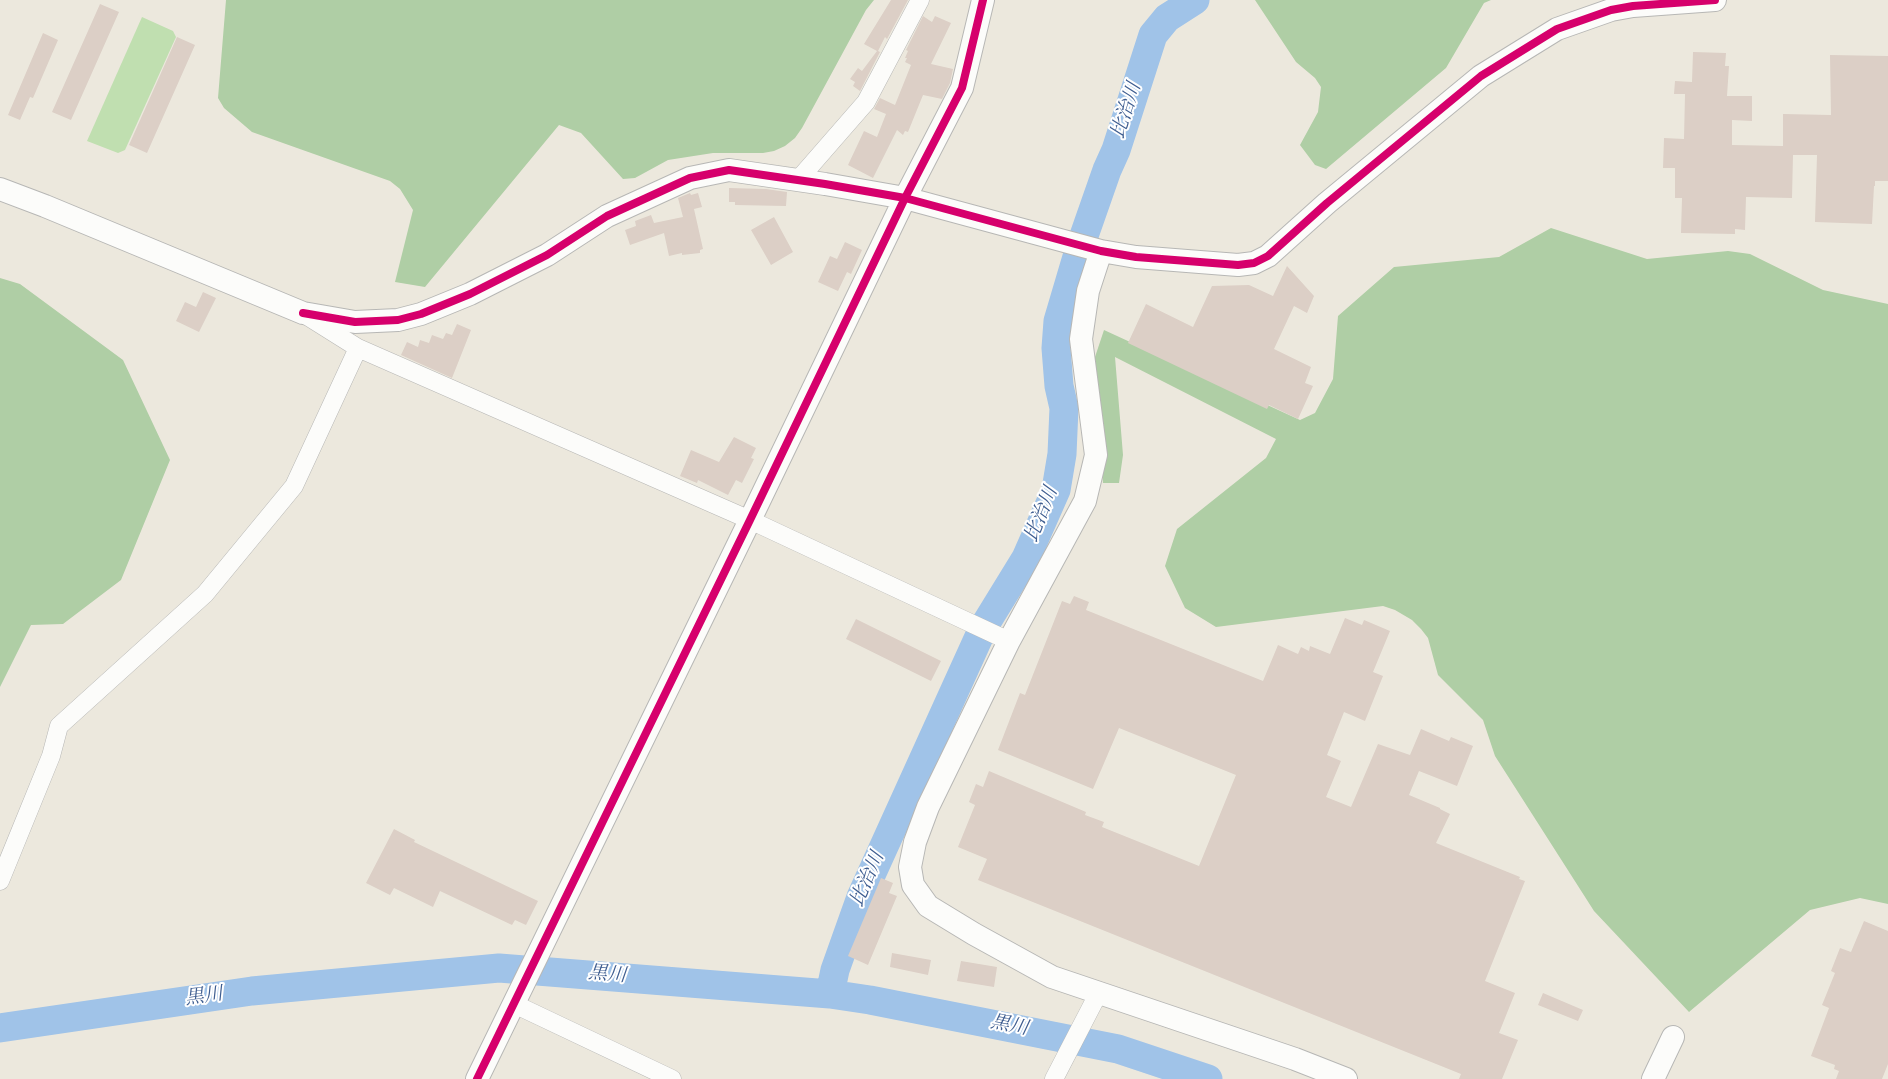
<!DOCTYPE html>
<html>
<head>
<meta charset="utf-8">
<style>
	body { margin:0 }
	canvas { display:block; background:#ece8dd }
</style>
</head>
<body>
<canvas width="1888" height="1079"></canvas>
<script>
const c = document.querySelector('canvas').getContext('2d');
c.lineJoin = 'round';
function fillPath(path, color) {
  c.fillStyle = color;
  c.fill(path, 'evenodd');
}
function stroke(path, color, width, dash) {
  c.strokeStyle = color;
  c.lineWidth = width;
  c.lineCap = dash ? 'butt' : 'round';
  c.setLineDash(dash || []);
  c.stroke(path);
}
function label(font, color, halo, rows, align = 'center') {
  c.font = font + ' Vollkorn,"Noto Serif JP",serif';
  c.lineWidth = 4;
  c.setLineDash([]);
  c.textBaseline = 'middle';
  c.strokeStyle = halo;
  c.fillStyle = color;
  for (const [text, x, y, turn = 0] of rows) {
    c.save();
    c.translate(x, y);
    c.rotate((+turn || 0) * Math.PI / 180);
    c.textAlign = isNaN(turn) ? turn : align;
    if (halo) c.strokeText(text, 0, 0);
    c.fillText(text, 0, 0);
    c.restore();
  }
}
fillPath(new Path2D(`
	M142,17L173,31L176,37L125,150L118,153L87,141Z`), '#c0dfb0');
fillPath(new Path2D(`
	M226,0H874L866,10L802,128L795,138L785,146L774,151L763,153H713L668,160L635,178L623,179L581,133L559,125L425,287L395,282L413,210L400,189L390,181L252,132L224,108L218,98Z
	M1255,0H1491L1484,3L1446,68L1326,169L1315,165L1300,145L1318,112L1321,87L1315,78L1296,62Z
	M1551,228L1647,259L1728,251L1750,254L1823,290L1888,304V904L1860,898L1810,910L1689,1012L1594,911L1495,756L1483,720L1438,675L1428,638L1421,629L1412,620L1395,610L1383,606L1216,627L1185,608L1165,566L1177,529L1266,458L1276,439L1115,357L1123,455L1119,483H1103L1093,363L1104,330L1300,420L1315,413L1333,379L1338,316L1394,267L1499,257Z
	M0,278L20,284L123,360L170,460L121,580L63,624L31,625L0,687Z`), '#afcea5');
stroke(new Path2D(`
	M830,994L835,970L861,897L983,628L1026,558L1056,490L1062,454L1064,408L1059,386L1056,348L1058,321L1079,250L1107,170L1116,150L1153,35L1167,18L1195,0
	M0,1028L252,991L499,968L830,994L870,1000L1118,1049L1208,1079`), '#a0c3e8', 29);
fillPath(new Path2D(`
	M891,0H908L887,39L885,37L878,51L880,52L860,91L853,86L855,82L850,79L858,68L862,71L877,51L864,44Z
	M100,4L119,12L71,120L52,112Z
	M923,16L932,22L935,16L951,23L931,64L953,69L950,83L942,99L923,95L908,132L905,131L903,135L897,130L873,178L848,165L864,131L877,137L886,114L874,109L880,98L895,105L911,65L905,62L907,58H905L908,51L906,50Z
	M43,33L58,40L33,98L30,97L20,120L8,115Z
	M177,37L195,45L147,153L129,145Z
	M1693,52L1726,53L1725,66H1729L1727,96H1752V121L1732,120V145L1783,146V114L1831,115L1830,55L1888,56V181H1875V186H1874L1872,224L1815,222L1817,155H1793L1792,198L1746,197L1745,230L1735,229V234L1681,233L1682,198H1675V168H1663L1664,138L1684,139L1685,94H1674L1675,81L1692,82Z
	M729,188L766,189L787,192L786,206L735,205V202H729Z
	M690,193L691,195L698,193L702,207L694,209L703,249L700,250V253L682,255V253L669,256L664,233L630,245L625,230L636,226L635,221L651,215L654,223L683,217L678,198Z
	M774,217L793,252L771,265L751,230Z
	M845,242L862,250L851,274L847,272L838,291L818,282L830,256L837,259Z
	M1287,266L1314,296L1307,313L1294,306L1274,349L1311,367L1305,383L1313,386L1298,419L1269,405L1267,409L1128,343L1146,304L1193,327L1212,286L1249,285L1273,296Z
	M203,292L216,298L199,332L176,321L185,302L196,307Z
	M457,324L471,330L452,378L401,355L407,342L418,347L420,340L429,343L432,335L443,339L446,333L452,335Z
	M734,437L756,448L751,458L754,459L742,483L736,480L728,495L698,480L697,483L680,476L691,450L719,462Z
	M1074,596L1089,602L1086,610L1263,681L1278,645L1298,654L1301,647L1309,651L1310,646L1330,654L1345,618L1362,625L1364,620L1390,631L1373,672L1383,676L1365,721L1344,712L1327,755L1341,761L1326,797L1351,807L1378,744L1410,755L1421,729L1449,741L1451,737L1473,746L1457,786L1419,771L1409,795L1440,808V809L1450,814L1436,843L1520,877L1519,879L1525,881L1485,981L1515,993L1499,1033L1518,1040L1502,1079H1459L1461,1074L978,880L987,859L958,847L975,805L969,802L976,784L983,787L989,771L1086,812L1085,815L1104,822L1102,827L1199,866L1236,775L1119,728L1093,789L998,750L1020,693L1025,695L1062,601L1070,604Z
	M856,619L941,661L931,681L846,639Z
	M394,829L415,840L414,842L538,901L526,925L515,920L512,925L440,891L433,907L394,888L390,895L366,883Z
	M881,878L893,883L889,893L897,896L868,965L848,956Z
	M1864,921L1888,931V1064L1882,1079H1836L1839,1071L1834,1069L1835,1065L1811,1056L1829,1008L1822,1005L1835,973L1831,971L1840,948L1851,952Z
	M892,953L931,960L928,975L890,967Z
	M961,961L997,967L994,987L957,981Z
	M1543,993L1583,1010L1578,1021L1538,1005Z`), '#dccfc6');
const minor = new Path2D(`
	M798,180L866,102L920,0
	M307,316L358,348L750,520L1009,641
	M0,881L51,756L59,726L205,594L294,486L358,348
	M514,1004L672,1079
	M1054,1079L1098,994`);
const tertiary = new Path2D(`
	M0,189L45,206L303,313L355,322L398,320L421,314L470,294L547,255L607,216L690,178L729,170L825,184L905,198L1101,251L1136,257L1238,265L1254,263L1268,256L1327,203L1481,76L1557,29L1611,10L1633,6L1715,0
	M1101,251L1088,291L1081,339L1096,455L1085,501L1009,641L928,807L915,842L910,867L913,885L928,906L974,934L1052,977L1295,1059L1346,1079
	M477,1079L750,520L905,198L962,88L983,0
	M1653,1079L1673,1037`);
stroke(minor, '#b7b7b5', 19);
stroke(tertiary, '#b7b7b5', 24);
stroke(minor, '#fcfcfa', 18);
stroke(tertiary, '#fcfcfa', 22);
stroke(new Path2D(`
	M303,313L355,322L398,320L421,314L470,294L547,255L607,216L690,178L729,170L825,184L905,198L1101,251L1136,257L1238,265L1254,263L1268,256L1327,203L1481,76L1557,29L1611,10L1633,6L1715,0
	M477,1079L750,520L905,198L962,88L983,0`), '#d6006c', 8);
label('italic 19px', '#3e5d90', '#fff', [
	["比治川",1128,111,-72],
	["比治川",1043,515,-68],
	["比治川",869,880,-67],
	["黒川",607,976,5],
	["黒川",204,998,-8],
	["黒川",1009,1027,11]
]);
</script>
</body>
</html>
